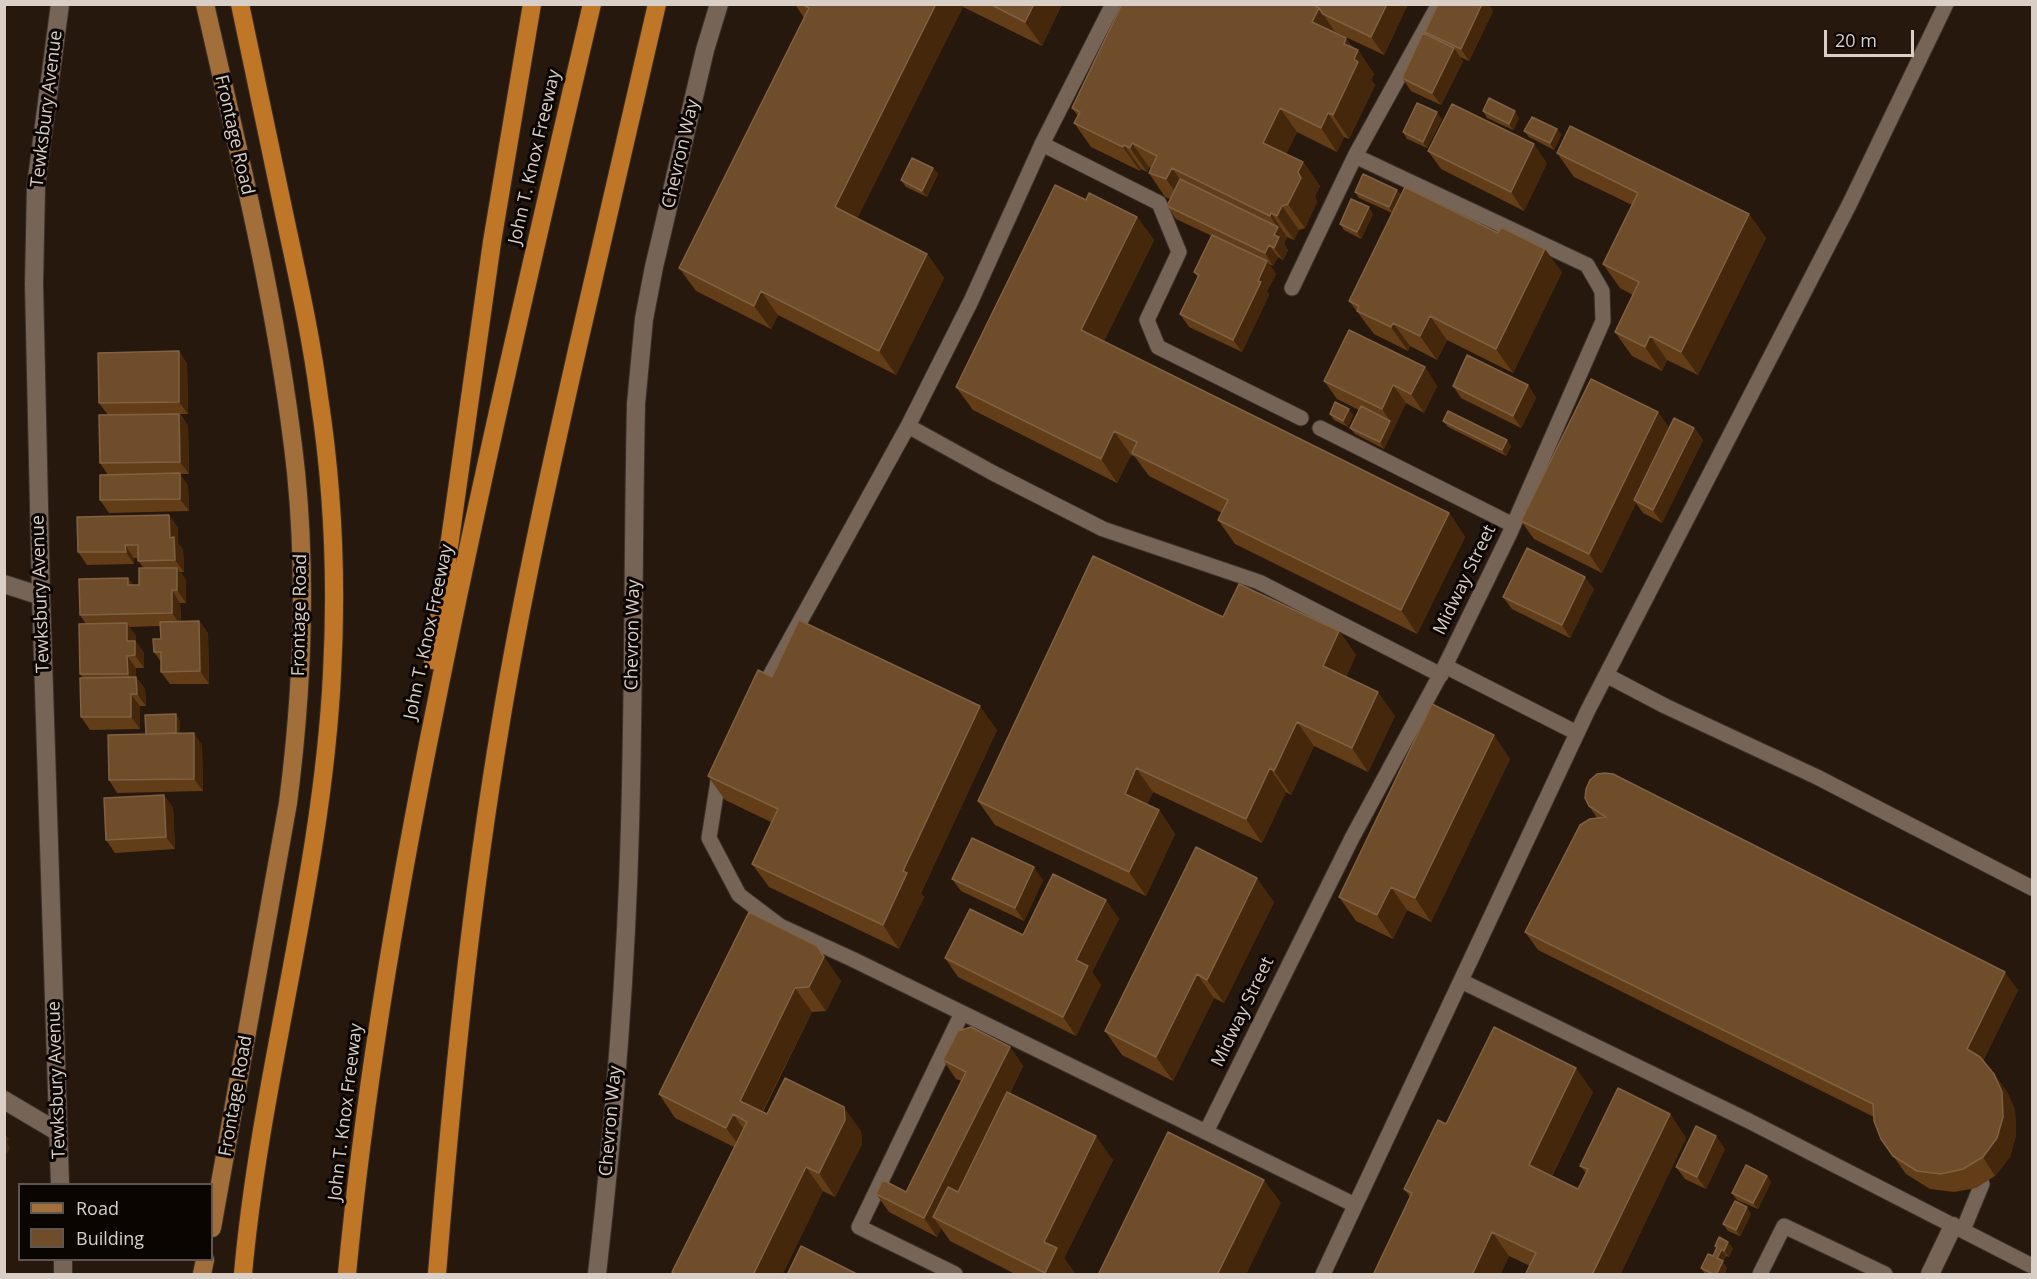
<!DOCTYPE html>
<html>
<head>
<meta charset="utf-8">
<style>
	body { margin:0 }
	#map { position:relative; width:2037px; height:1279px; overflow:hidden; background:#26180c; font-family:"Open Sans",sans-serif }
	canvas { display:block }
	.frame { position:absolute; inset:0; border:6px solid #d9cfc7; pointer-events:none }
	.legend { position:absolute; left:18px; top:1183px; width:195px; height:78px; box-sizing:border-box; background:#0b0502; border:2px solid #5d5651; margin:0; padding:8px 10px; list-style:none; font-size:18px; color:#d9cfc7 }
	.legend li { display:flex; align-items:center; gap:12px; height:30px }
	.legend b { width:30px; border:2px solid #5d5651 }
	.scale { position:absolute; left:1824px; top:30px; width:90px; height:27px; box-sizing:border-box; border:3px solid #d9cfc7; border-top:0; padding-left:8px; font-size:18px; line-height:21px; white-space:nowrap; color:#d9cfc7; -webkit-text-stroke:4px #0b0502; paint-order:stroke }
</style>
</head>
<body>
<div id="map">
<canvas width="2037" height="1279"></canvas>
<div class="frame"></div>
<ul class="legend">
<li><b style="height:8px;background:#a26f3a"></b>Road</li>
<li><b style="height:16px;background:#6f4d2a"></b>Building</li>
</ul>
<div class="scale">20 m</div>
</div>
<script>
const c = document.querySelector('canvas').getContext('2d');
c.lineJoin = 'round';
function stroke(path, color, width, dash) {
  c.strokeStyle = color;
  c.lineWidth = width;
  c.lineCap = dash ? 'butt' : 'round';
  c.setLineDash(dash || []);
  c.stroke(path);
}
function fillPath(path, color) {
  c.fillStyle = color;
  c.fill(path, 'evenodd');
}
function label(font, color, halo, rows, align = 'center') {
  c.font = font + ' "Open Sans",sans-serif';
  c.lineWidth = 6;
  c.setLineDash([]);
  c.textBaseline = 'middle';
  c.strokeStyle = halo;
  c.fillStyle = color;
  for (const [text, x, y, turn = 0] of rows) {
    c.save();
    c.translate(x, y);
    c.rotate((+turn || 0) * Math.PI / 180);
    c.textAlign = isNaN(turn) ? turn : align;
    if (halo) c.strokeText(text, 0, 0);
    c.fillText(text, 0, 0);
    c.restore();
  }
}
const service = new Path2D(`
	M1042,144L1159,203L1179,252L1147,320L1158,347L1301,418
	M1292,288L1355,156L1439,4
	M908,426L993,473L1103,529L1259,582L1441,675
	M1320,428L1513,525
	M1445,666L1577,733
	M1606,675L1665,706L1817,777L2032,888
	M761,692L908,426L971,301L1042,144L1113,4
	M724,770L718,781L709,838L739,895L780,926L852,959L1355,1205
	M1461,981L1747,1120L2032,1266
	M1206,1132L1352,838L1445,666L1509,535L1603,321L1602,291L1587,265L1355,156
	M1963,1230L1982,1184
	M955,1274L859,1227L962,1013
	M1323,1274L1588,710L1849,205L1946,4
	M1760,1274L1784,1226L1885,1274`);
const minor = new Path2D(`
	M60,4L36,186L34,284L41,596L60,1184
	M4,584L41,596
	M4,1100L58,1132
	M63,1260V1274
	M1930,1274L1953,1226`);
const tertiary = new Path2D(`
	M597,1274C614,1126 626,976 630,826C634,685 633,544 636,404L644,319L654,267L705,50L719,4`);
const primary = new Path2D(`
	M205,4C240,159 279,314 296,472C307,582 302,694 288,803L212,1228
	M202,1274L205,1260`);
const motorway = new Path2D(`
	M240,4C255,74 269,144 284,213C297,274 311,335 319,397C333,488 337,582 332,674C322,877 261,1073 243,1274
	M433,660L492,242L532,4
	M347,1274C365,1084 397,896 435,709C482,473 537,239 592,4
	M437,1274C452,1088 470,906 501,721C522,595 550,470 578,346C604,232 630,118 657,4`);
stroke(service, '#3b312c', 17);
stroke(minor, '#3b312c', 20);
stroke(tertiary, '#3b312c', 20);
stroke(primary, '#3b312c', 20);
stroke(motorway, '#3b312c', 20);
stroke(service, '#766456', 15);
stroke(minor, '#766456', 18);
stroke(tertiary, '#766456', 18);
stroke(primary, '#a26f3a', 18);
stroke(motorway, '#c07627', 18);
fillPath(new Path2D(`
	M795,4H1062L1042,46L963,7L857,218L927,254L944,278L896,375L778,315L771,329L696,291L679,268L804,18Z
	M1122,4H1408L1384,55L1335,32L1354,48L1358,50L1374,74L1371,80L1375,85L1349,139L1344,137L1337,152L1297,132L1286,154L1303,162L1320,186L1315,196L1317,202L1305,228L1299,230L1294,240L1287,237L1284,244L1288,250L1283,260L1278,257L1273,266L1269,264L1276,274L1267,291L1269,295L1242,352L1189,327L1180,314L1198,277L1194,272L1212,236L1176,219L1167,206L1171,199L1165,197L1149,173L1151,168L1149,167L1147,172L1141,169L1140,171L1091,147L1074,123L1078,116L1072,108Z
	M1493,11L1469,61L1460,57L1463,61L1441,105L1411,91L1402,78L1428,36L1425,32Z
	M1483,111L1519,118L1513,130L1487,118Z
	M1442,119L1427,148L1407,139L1403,132Z
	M1557,129L1561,135L1554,150L1529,137L1524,131Z
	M1428,151L1547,163L1524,211L1441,169Z
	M1557,153L1749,214L1766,238L1698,375L1667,360L1662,371L1632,356L1615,332L1633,295L1620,288L1603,264L1632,205L1574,177Z
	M933,168L938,174L927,197L906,187L901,180Z
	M1397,190L1401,195L1562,272L1513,373L1447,340L1437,360L1410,346L1408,351L1374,334L1349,301L1392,213L1359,198L1355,192Z
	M1086,200L1137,217L1154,240L1104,341L1449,513L1465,537L1417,634L1235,544L1218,520L1222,513L1149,476L1135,457L1131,455L1117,483L973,410L956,387Z
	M1373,214L1361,239L1344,230L1340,224Z
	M179,351L187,364L188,414H180L188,426L189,474H180L188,486L189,511L109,513L100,500L108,475L100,463L108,415L99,403Z
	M1425,367L1437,386L1424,413L1406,403L1384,449L1355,434L1350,428L1359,410L1337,399L1324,381Z
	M1528,385L1536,398L1521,428L1461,398L1453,386Z
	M1658,412L1669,428H1694L1703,440L1662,523L1643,513L1636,503L1602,573L1534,539L1521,521Z
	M1330,414L1353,415L1348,427L1334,420Z
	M1443,421L1511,446L1506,456L1448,427Z
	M169,515L178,528V543L183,550L184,572H180L186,580V603H180L181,621H199L208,633L209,684H170L161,672V662L154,652L161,639L160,626L129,627L136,636V642L144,653V668H136V677L145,689L146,706H140V729L90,730L81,717L83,678L80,674L86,624L80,615L128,578L133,585H139L144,568L138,561V558H134V564L87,565L78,552Z
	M1594,589L1570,638L1512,609L1503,597Z
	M1223,617L1339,631L1356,655L1346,677L1395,716L1368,772L1314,746L1291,795L1286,792L1262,843L1153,792L1147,804L1159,810L1175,834L1146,896L995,825L978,801Z
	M772,677L997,730L921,893L924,897L899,949L769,887L752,864L771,822L725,800L708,776Z
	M180,721V734L194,733L202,746L203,791L117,793L109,780L146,734Z
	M1510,759L1431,922L1407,910L1393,939L1356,921L1339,897Z
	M1589,806L2018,990L1983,1061L1994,1074L2007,1092L2015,1110L2016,1135L2010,1157L1995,1176L1976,1188L1954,1192L1930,1189L1906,1174L1881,1139L1874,1117L1538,950L1525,932L1597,818Z
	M173,807L175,849L115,853L106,840Z
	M952,879L1043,880L1024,921L961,891Z
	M1106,900L1119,919L1092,972L1101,985L1076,1036L958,977L945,958L1023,935Z
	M1274,902L1224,1003L1214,998L1173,1081L1122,1055L1105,1031Z
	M749,912L841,981L826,1011L812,1012L763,1112L767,1114L861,1131L862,1144L835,1197L823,1191L782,1275H674L672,1272L734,1147L675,1118L659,1094Z
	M1010,1047L1023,1066L1010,1093L1113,1160L1064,1258L1074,1272L1072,1275H1017L950,1241L941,1228L937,1237L889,1212L876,1194L906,1192L962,1081L956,1079L943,1060Z
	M1593,1092L1552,1176L1578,1189L1586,1173L1580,1166L1670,1114L1686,1138L1620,1275H1525L1530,1266L1509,1256L1500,1275H1373L1410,1197L1404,1189L1446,1124Z
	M1725,1149L1706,1189L1685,1179L1676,1167Z
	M1767,1176L1771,1182L1758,1209L1737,1200L1732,1193Z
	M1751,1214L1740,1236L1728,1231L1723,1224Z
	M1715,1246L1733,1248L1729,1257L1726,1256L1723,1262L1727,1268L1724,1275L1705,1274L1701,1268L1713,1256L1717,1249Z`), '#623d17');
fillPath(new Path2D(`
	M936,4H962L963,7L851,231L835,207Z
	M1034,4H1062L1042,46L1025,22Z
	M1387,4H1408L1384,55L1371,37Z
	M1482,4H1489L1493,11L1469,61L1461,49Z
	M1319,8L1335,32L1329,45L1312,22Z
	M1346,38L1357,52L1358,50L1374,74L1371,80L1375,85L1349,139L1333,115L1344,44Z
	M1454,48L1463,61L1441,105L1432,93Z
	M1280,108L1297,132L1280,167L1263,143Z
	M1515,111L1519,118L1513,130L1509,124Z
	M1437,112L1442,119L1427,148L1423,142Z
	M1328,113L1344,137L1337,152L1321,128Z
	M1557,129L1561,135L1554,150L1550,143Z
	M1132,143L1149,167L1147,172L1130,148Z
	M1534,144L1547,163L1524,211L1511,192Z
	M1124,145L1141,169L1140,171L1123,147Z
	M1303,162L1320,186L1315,196L1317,202L1305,228L1288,204L1298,172Z
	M933,168L938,174L927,197L922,191Z
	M1172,168L1189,192L1183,203L1166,179Z
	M1397,190L1402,196L1393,214L1389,207Z
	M1282,206L1299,230L1294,240L1277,216Z
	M1369,207L1373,214L1361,239L1357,232Z
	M1271,213L1287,237L1286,239L1270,216Z
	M1749,214L1766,238L1698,375L1681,352Z
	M1137,217L1154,240L1098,354L1081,330Z
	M1278,227L1286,239L1284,244L1288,250L1283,260L1274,248V235Z
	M1269,245L1278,257L1273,266L1265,253Z
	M1545,249L1562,272L1513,373L1496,349Z
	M927,254L944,278L896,375L879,351Z
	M1267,261L1276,274L1267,291L1269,295L1242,352L1233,340L1258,281Z
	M761,291L778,315L771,329L754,306Z
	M1430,316L1447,340L1437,360L1420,336Z
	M1393,323L1410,346L1408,351L1391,327Z
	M1650,336L1667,360L1662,371L1645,347Z
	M179,351L187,364L188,414L179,402Z
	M1425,367L1437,386L1424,413L1411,394Z
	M1393,385L1406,403L1384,449L1380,442L1390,421L1382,409Z
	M1528,385L1536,398L1521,428L1513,416Z
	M1349,409L1353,415L1348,427L1343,421Z
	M1658,412L1671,430L1634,500L1636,503L1602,573L1589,554Z
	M179,414L188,426L189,474L180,462Z
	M1694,428L1703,440L1662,523L1653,510Z
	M1114,431L1131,455L1117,483L1101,459Z
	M1507,440L1511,446L1506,456L1502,450Z
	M180,473L188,486L189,511L180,499Z
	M1449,513L1465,537L1417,634L1401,610Z
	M169,515L178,528V543L183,550L184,572L175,560L170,538Z
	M125,545L134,558V564L126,552Z
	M177,568L186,580V603L177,590Z
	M1585,577L1594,589L1570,638L1562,625Z
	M128,578L137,591L128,585Z
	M172,590L180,603L181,626L172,613Z
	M199,621L208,633L209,684L200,671Z
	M127,623L136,636V642L144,653V668L135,655L127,641Z
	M1339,631L1356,655L1340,690L1323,666Z
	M127,656L136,668V686L128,674Z
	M136,677L145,689L146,706L137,694Z
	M1378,692L1395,716L1368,772L1352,748Z
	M131,694L140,706V729L131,717Z
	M980,706L997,730L921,893L924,897L899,949L883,925L903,871Z
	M176,714L180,721V739L176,733Z
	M1297,722L1314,746L1291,795L1274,771Z
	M194,733L202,746L203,791L194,779Z
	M1494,735L1510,759L1431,922L1415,898Z
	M1136,768L1153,792L1141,817L1125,794Z
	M1270,768L1286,792L1262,843L1246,819Z
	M164,795L173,807L175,849L166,837Z
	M1159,810L1175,834L1146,896L1129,872Z
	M1034,867L1043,880L1024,921L1015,908Z
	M1257,878L1274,902L1224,1003L1207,980Z
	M1391,887L1407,910L1393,939L1377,915Z
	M1106,900L1119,919L1092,972L1101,985L1076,1036L1063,1017L1076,960Z
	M817,946L841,981L826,1011L809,987Z
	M2005,972L2018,990L1980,1067L1967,1049Z
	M1197,974L1214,998L1173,1081L1156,1057Z
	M795,988L812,1012L756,1124L740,1101Z
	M1010,1047L1023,1066L944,1222L933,1217L941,1228L937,1237L924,1218Z
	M1576,1068L1593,1092L1545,1189L1529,1165Z
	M1994,1074L2007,1092L2015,1110L2016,1135L2010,1157L1995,1176L1983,1157Z
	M844,1107L861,1131L862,1144L835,1197L819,1173Z
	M733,1114L750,1138L743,1151L726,1128Z
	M1670,1114L1686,1138L1620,1275H1592Z
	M4,1133L9,1139L7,1142L10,1148L4,1158Z
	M1096,1136L1113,1160L1064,1258L1074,1272L1072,1275H1046L1045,1273L1044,1242Z
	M1716,1136L1725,1149L1706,1189L1697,1177Z
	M806,1167L823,1191L782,1275H753Z
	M1767,1176L1771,1182L1758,1209L1753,1203Z
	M1264,1180L1281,1203L1246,1275H1217Z
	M1747,1207L1751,1214L1740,1236L1736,1230Z
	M1492,1232L1509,1256L1500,1275H1472Z
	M1728,1242L1733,1248L1729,1257L1724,1251Z
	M1722,1249L1726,1256L1723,1262L1727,1268L1724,1275H1716L1717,1258Z`), '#45280b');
const building = new Path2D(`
	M802,4H936L835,207L927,254L879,351L761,291L754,306L679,268L809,8Z
	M990,4H1034L1025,22Z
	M1122,4H1312L1319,8L1312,22L1346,38L1344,44L1358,50L1354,59L1358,62L1333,115L1328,113L1321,128L1280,108L1263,143L1303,162L1298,172L1301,178L1288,204L1282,206L1277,216L1271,213L1270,216L1172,168L1166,179L1149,173L1157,156L1132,143L1130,148L1124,145L1123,147L1074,123L1080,112L1072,108Z
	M1312,4H1387L1371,37L1323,14L1319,8Z
	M1438,4H1482L1461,49L1425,32Z
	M1423,33L1454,48L1432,93L1402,78Z
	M1489,98L1515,111L1509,124L1483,111Z
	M1417,103L1437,112L1423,142L1403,132Z
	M1452,104L1534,144L1511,192L1428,151Z
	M1532,117L1557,129L1550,143L1524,131Z
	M1570,126L1749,214L1681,352L1650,336L1645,347L1615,332L1639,282L1603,264L1638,193L1557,153Z
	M912,158L933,168L922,191L901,180Z
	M1363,174L1397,190L1389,207L1355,192Z
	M1180,179L1278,227L1274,235L1279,237L1274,248L1269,245L1265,253L1167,206Z
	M1055,185L1086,200L1089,193L1137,217L1081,330L1449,513L1401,610L1218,520L1228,500L1132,453L1137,442L1114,431L1101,459L956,387Z
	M1405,187L1498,233L1501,227L1545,249L1496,349L1430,316L1420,336L1393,323L1391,327L1357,311L1359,306L1349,301Z
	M1351,199L1369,207L1357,232L1340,224Z
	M1212,235L1267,261L1258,281L1261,282L1233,340L1180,314L1199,275L1194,272Z
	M1349,330L1425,367L1411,394L1393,385L1382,409L1324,381Z
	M179,351V402L99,403L98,353Z
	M1467,355L1528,385L1513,416L1453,386Z
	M1591,379L1658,412L1589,554L1521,521Z
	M1335,402L1349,409L1343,421L1330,414Z
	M1361,406L1390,421L1380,442L1350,428Z
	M1448,411L1507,440L1502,450L1443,421Z
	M179,414L180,462L100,463L99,415Z
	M1674,418L1694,428L1653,510L1634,500Z
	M180,473V499L100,500V475Z
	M169,515L170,538L174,537L175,560L138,561V545H125L126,552H78L77,517Z
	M1527,548L1585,577L1562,625L1503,597Z
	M1093,556L1223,617L1239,584L1339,631L1323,666L1378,692L1352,748L1297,722L1274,771L1270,768L1246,819L1136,768L1125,794L1159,810L1129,872L978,801Z
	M139,568H177V590H172V613L80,615L79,579L128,578V585H139Z
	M799,620L980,706L903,871L907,873L883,925L752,864L778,809L708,776L758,670L772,677Z
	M199,621L200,671L161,672V652H154L153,639H161L160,622Z
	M127,623V641H135V655L127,656L128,674H80L79,624Z
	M136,677L137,694H131V717H81L80,678Z
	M1432,704L1494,735L1415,898L1391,887L1377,915L1339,897Z
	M176,714V733L146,734L145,715Z
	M194,733V779L109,780L108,735Z
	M1605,773L1613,774L2005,972L1967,1049L1980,1057L1994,1074L2002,1092L2003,1117L1997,1138L1983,1157L1963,1169L1941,1174L1917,1171L1893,1156L1881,1139L1874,1121L1873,1104L1525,932L1580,825L1590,819L1606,817L1589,806L1585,798L1586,789L1590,780L1597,774Z
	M164,795L166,837L106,840L104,798Z
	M972,838L1034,867L1015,908L952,879Z
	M1196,847L1257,878L1207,980L1197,974L1156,1057L1105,1031Z
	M1053,874L1106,900L1076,960L1088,966L1063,1017L945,958L970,909L1023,935Z
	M749,912L817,946L824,957L809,987L795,988L740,1101L767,1114L785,1078L844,1107L845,1120L819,1173L806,1167L753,1275H678L672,1272L747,1122L733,1114L726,1128L659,1094Z
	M971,1027L1010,1047L924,1218L876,1194L883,1180L906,1192L966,1072L943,1060L958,1031Z
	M1494,1027L1576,1068L1529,1165L1578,1189L1588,1169L1580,1166L1618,1088L1670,1114L1592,1275H1525L1536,1253L1492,1232L1472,1275H1373L1412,1193L1404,1189L1438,1120L1446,1124Z
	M1007,1092L1096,1136L1044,1242L1057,1248L1045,1273L933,1217L948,1187L958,1192Z
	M1696,1126L1716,1136L1697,1177L1676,1167Z
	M1168,1132L1264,1180L1217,1275H1098Z
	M1746,1165L1767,1176L1753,1203L1732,1193Z
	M1735,1201L1747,1207L1736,1230L1723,1224Z
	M1719,1237L1728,1242L1724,1251L1722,1249L1717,1258L1723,1261L1716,1275H1715L1701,1268L1708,1254L1713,1256L1717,1247L1715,1246Z
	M801,1246L859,1275H787Z`);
fillPath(building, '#6f4d2a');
stroke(building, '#7f6143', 1.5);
label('18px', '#d9cfc7', '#0b0502', [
	["Tewksbury Avenue",47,109,-83],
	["Frontage Road",234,135,77],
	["Chevron Way",681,154,-77],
	["John T. Knox Freeway",535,157,-77],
	["Midway Street",1465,580,-64],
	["Tewksbury Avenue",41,594,-92],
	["Frontage Road",300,615,-89],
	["John T. Knox Freeway",429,632,-78],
	["Chevron Way",633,635,-89],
	["Midway Street",1243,1012,-64],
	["Tewksbury Avenue",57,1080,-92],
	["Frontage Road",236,1096,-80],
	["John T. Knox Freeway",346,1112,-83],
	["Chevron Way",611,1121,-85]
]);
</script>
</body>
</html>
